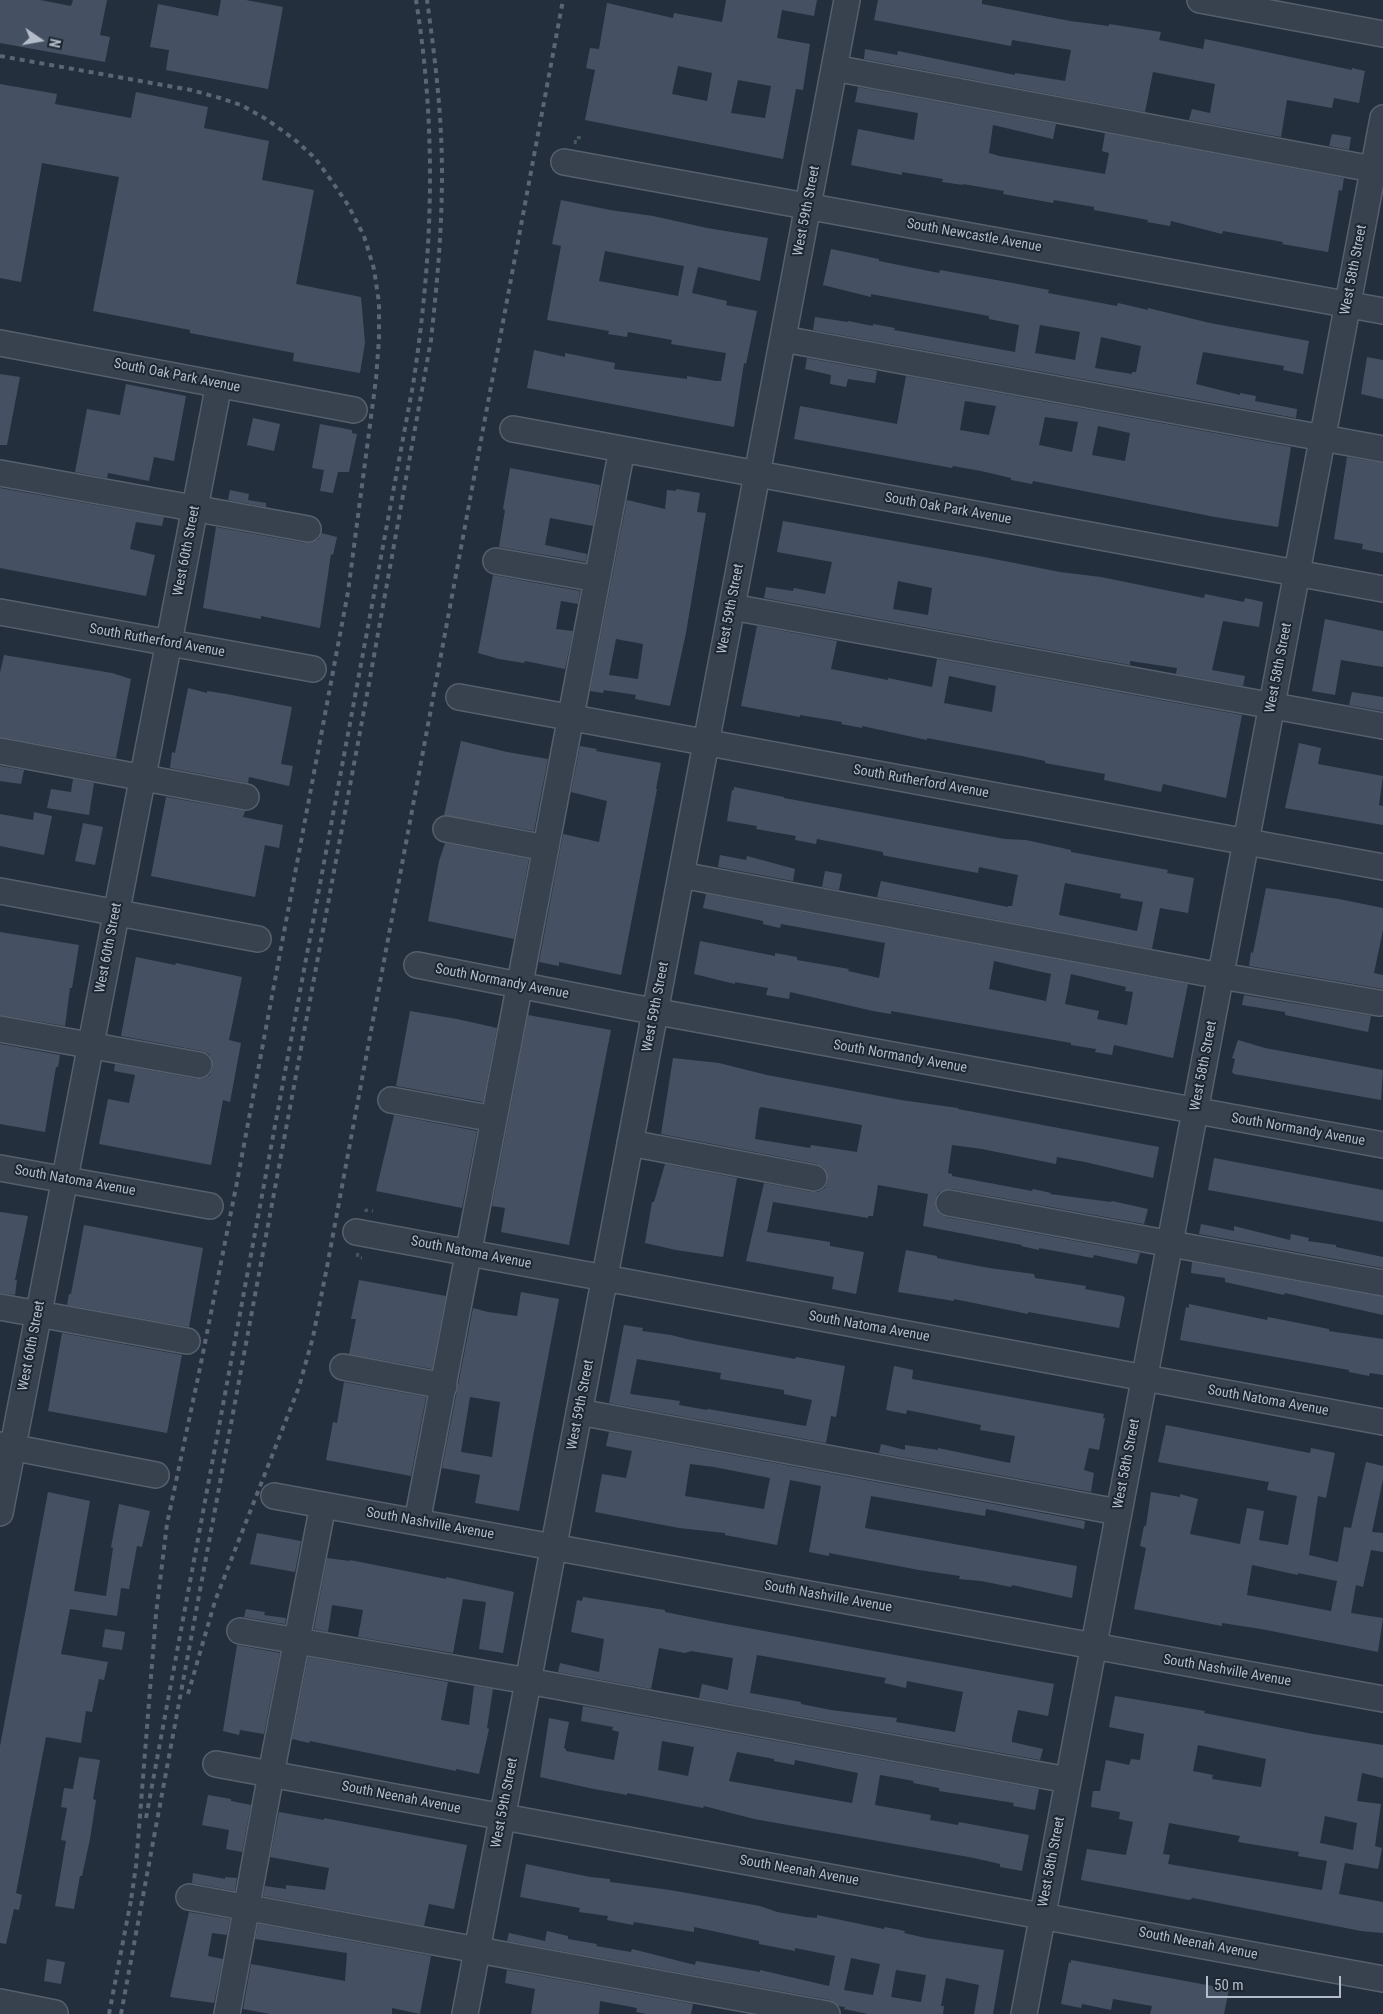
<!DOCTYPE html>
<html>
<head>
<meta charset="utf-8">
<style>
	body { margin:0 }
	#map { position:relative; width:1383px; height:2014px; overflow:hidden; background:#242f3e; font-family:"Roboto Condensed",sans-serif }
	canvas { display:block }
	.north { position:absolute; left:15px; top:15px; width:50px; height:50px; -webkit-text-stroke:4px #1d2633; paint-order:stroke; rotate:102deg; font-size:14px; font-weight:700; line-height:20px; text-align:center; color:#b4bcc9 }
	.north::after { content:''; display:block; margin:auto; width:18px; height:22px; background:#b4bcc9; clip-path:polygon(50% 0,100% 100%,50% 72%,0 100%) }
	.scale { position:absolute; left:1206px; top:1976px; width:135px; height:22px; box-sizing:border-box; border:2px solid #b4bcc9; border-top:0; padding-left:6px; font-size:15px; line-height:18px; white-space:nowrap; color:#b4bcc9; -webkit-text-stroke:4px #1d2633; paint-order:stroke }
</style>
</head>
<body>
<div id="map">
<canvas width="1383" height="2014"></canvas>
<div class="north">N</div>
<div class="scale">50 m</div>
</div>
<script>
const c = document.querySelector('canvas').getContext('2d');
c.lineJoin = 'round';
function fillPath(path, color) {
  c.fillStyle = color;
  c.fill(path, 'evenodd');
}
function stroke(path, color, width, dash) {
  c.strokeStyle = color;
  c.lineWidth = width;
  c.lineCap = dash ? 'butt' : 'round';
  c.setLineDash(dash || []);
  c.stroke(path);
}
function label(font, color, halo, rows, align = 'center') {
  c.font = font + ' "Roboto Condensed",sans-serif';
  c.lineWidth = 4;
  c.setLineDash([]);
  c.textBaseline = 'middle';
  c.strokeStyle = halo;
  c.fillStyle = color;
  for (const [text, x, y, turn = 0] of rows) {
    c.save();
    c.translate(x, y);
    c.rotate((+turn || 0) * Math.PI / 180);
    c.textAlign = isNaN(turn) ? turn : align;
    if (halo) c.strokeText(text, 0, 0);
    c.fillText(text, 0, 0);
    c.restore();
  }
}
fillPath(new Path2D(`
	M0,0H40L71,6L73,0H107L100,35L110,37L105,62L0,43Z
	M221,0H246L283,7L268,89L166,70L169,50L150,47L158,4L218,16Z
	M726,0H817L814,16L782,10L777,38L810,44L803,90L796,89L783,159L585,120L595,70L586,68L590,48L599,49L607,3L673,18L674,13L722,22ZM678,66L712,73L707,101L672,94ZM738,80L771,86L765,118L731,113Z
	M878,0H982V4L1070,21L1109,26V24L1161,32L1159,40L1203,49L1205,39L1352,70V68L1365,71L1359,103L1334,98L1332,108L1287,100L1281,137L1189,120L1192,109L1210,113L1215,84L1153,72L1145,112L864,59L865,49L897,55L898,51L1015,75V73L1028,75L1065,81L1071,50L1012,40L1011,46L874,20Z
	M0,84L57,94L55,104L131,118L136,92L208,107L204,128L269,141L262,180L314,190L296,284L361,297L365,343L360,373L293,361L294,353L190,333V330L93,311L119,177L42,163L21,282L0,278Z
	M858,87L1056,124L1053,139L993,125L989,153L999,156L1105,174L1109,153L1102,151L1105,133L1344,178L1342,191L1339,190L1328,252L1282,244L1283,242L1250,236L1223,231L1222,234L1171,221L1170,226L1147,222L1148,220L1094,210V207L1054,200L1053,203L1003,194L1004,191L963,184V185L942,182L943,179L902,172V175L851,165L858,129L914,140L918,113L855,102Z
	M1332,134L1351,137L1349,150L1329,146Z
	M561,200L610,210L653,216L707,228L768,238L760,281L698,267L692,293L727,301L726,305L757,311L746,364L744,363L734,427L527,388L534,350L565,357V353L615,363L614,369L687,379V376L716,381H721L726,353L671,344L672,340L628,332L627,337L608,334L609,331L547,320L561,246L552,244ZM605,251L684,266L678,296L599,281Z
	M831,249L879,259V261L939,273L940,270L1013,283L1049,290L1048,293L1117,306L1118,303L1148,310V308L1210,323L1309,341L1303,374L1283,370L1284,366L1203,352L1196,384L1240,395V393L1256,396L1255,401L1297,409L1296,418L813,330L815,317L848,322V321L873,326V324L895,328L894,330L1015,352L1019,325L989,319V316L871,294V297L823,285ZM1040,325L1080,332L1075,360L1035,353ZM1101,337L1141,346L1136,372H1132V374L1095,368Z
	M1367,357L1383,360V399L1361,394Z
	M807,358L877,371L875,383L848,379L846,387L830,384L831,375L805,369Z
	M0,374L20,377L7,445H0Z
	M906,376L1291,447L1278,527L1215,517L1033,481L1032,484L1011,480V478L981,471L953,466L952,468L794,439L800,406L897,424ZM965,401L996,406L989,435L960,430ZM1045,417L1078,422L1072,452L1039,445ZM1098,426L1130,433L1125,461L1092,455Z
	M126,384L186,396L174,461L154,457L149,481L108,473L107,478L75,472L87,409L120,415Z
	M253,418L280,424L274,451L247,445Z
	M320,424L352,430V433L357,434L349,472H338L333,493L320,491L324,470L312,468Z
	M1347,457L1383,463V553L1362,549L1363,544L1334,539Z
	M510,468L600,485L593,526L550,518L545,545L587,554L586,562L499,547L505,510L503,509Z
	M0,488L164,517L162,526L136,522L130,549L155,555L146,596L0,568Z
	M676,489L700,493L697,512L706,513L686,633L670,706L635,699L636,695L604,690L603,693L590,691L627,500L665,509L667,490L676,491ZM616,639L643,644L638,679L609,675Z
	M230,490L249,494L248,500L266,503V507L228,500Z
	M783,521L984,557L1060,572L1101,577L1204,598L1205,594L1244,602L1245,598L1263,602L1259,627L1223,621L1212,670L1245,676L1243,686L1176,674L1177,668L1130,661V665L764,598L766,587L793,591L794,588L825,594L832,562L777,552ZM898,581L932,588L928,615L893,609Z
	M216,527L305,543L313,542L319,539L321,533L337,537L333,555L331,554L320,628L261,616V619L203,608Z
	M493,575L580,591L578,604L561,601L556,629L573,631L565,669L525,661L524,663L499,659L478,653Z
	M1325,619L1383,631V667L1341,660L1335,695L1312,691Z
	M757,626L837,641L831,669L888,680V678L932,687L937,659L1242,715L1226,798L1163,784L1161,792L1104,780L1105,774L1045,763V761L1022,756L927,738V740L862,726V728L841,724L842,722L800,715V717L741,706ZM949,676L996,686L992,712L944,703Z
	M4,655L112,673L131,679L116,758L0,737V673Z
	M188,688L207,693V691L227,694L292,707L281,764L293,766L289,786L249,777L248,783L170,768L172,752L175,753Z
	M1352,692L1383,697V711L1349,705Z
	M461,741L507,752L548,759L534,831L444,815Z
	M1299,743L1321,748L1318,764L1383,776L1379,805L1383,806V825L1285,808Z
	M580,746L597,749L596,751L661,763L656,789H657L621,975L559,962V966L539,962L563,834L599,842L607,801L571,792Z
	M0,766L24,770L21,784L0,781Z
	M73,779L94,783L89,815L47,808L51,789L71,792Z
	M734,787L784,797V798L1005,839L1026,840L1071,850V852L1168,870L1167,873L1194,878L1188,913L1160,908L1152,949L877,897L881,881L1008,907V906H1012L1018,875L979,867L978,873L886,856L883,855V852L817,839L816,844L795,840L796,836L756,829L757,826L727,821L732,790H734ZM1065,883L1121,894L1120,898L1143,902L1137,931L1059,915Z
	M166,797L245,811L243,817L283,825L279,848L265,845L255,897L151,876Z
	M34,812L52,816L44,855L0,846V814L33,820Z
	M83,823L103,827L95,865L75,861Z
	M445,843L529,859L514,939L428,921L439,861Z
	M720,855L746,860L747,856L795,869L793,881L718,867Z
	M825,871L842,874L839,890L822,887Z
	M1266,888L1339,899L1383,908V930L1374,973L1383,975V989L1249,966L1251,952L1253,953Z
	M706,894L1188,984L1173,1058L1114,1045L1112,1055L1095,1052L1096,1049L1071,1045V1043L891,1011V1014L873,1011L790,992L789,999L766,995L768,988L735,982V984L694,974L700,941L775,956V953L797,957V960L849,969L848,971L879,978L885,943L781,924L780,928L763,924V921L703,908ZM994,961L1051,974L1046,1001L989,989ZM1071,974L1126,987L1125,991L1133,992L1127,1025L1097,1019L1099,1011L1065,1004Z
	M0,932L79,945L72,988H70L65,1026L0,1015Z
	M136,957L175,965L176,963L242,977L229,1040L241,1043L230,1102L223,1100L211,1165L99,1144L108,1099L129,1103L135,1075L114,1071L115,1064L197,1079H203L210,1075L213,1068L212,1060L209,1054L202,1051L121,1036Z
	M1244,995L1371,1016L1368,1032L1285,1015V1012L1242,1005Z
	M410,1011L457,1019L497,1028L483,1102L396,1086Z
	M528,1015L611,1030L569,1245L501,1232L505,1208L492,1206Z
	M1238,1040L1265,1048L1383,1070L1381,1100L1234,1074L1232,1072L1235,1059L1232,1058Z
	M0,1044L60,1055L58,1067H56L45,1132L0,1124Z
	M673,1058L719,1063L767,1075L901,1100L958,1108V1109L1159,1147L1153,1178L1085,1162L1057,1157L1056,1164L982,1149L952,1145L948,1173L952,1174V1176L1032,1191L1033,1189L1051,1193L1050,1194L1111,1202L1112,1201L1148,1209L1144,1224L952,1189L944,1190L938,1193L935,1200L936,1208L940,1214L946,1217L1140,1253L1137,1264L1094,1255L1093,1258L1039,1248V1250L1021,1246L1022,1245L923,1226L928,1194L878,1185L873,1216H868V1218L773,1202L767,1232L830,1242V1246L864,1252L856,1294L832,1289L834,1277L746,1261L764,1183L811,1192H818L825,1188L828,1181L827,1173L823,1167L817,1164L661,1134ZM761,1107L862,1125L857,1152L811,1145L810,1148L755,1139L759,1109Z
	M394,1115L477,1131L462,1208L376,1191Z
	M1214,1158L1383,1190V1222L1208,1190Z
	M665,1164L737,1178L723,1257L676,1250L645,1243L652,1202H654Z
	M0,1212L28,1216L15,1280H17L15,1295L0,1293Z
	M1201,1224L1234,1231V1226L1290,1240L1291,1234L1309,1238L1308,1241L1336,1245V1247L1383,1257V1268L1199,1234Z
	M84,1225L203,1248L189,1327L67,1305L69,1294H71Z
	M906,1250L937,1256V1258L989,1268L1034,1274L1035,1278L1067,1283L1086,1286L1085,1289L1123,1296L1125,1298L1119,1328L1028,1312V1314L954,1299V1301L898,1292Z
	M1192,1262L1383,1297V1315L1285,1293L1284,1295L1225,1282V1278L1191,1273Z
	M359,1280L446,1296L432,1369L349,1354L356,1319H351Z
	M521,1292L559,1299L519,1511L475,1503L480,1475L442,1468L473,1308L488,1312L517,1316ZM470,1397L500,1402L492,1457L461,1452Z
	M1189,1304L1267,1320L1268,1317L1329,1329V1331L1383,1339V1375L1370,1373L1369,1376L1349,1372V1370L1180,1340L1186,1307L1189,1308Z
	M624,1325L643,1328L642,1331L671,1335L691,1340L795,1359L796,1357L845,1366L836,1417L831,1416L826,1443L609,1403ZM637,1359L721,1373L720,1379L784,1390V1394L812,1400L806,1426L708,1409L707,1410L679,1405L680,1401L630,1394Z
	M62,1333L182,1355L167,1433L48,1411Z
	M894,1366L913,1370L912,1379L1104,1414L1103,1418H1105L1099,1450L1089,1448L1084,1470L1094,1473L1091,1492L879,1453L881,1444L905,1450V1445L938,1450V1448L1010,1463L1015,1436L980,1430L981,1425L907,1410L906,1414L886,1410Z
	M344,1382L426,1397L411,1476L326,1460L333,1422L337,1423Z
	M1166,1425L1310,1453L1311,1448L1335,1453L1326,1498L1318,1496L1309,1555L1338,1562L1344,1527L1351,1528L1366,1462L1383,1466V1479L1372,1532L1383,1533V1552L1371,1550L1363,1587L1356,1585L1351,1613L1383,1618L1378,1652L1261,1629L1222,1623V1626L1134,1609L1146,1548L1140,1546L1144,1526H1146L1151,1492L1180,1497V1494L1198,1499L1190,1534L1240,1544L1247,1508L1264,1511L1259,1540L1288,1545L1297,1496L1267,1490L1269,1482L1158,1462ZM1252,1565L1298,1575V1573L1337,1581L1331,1611L1247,1595Z
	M609,1432L1085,1521L1084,1529L986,1509L985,1516L871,1496L865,1528L1077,1566L1072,1598L1012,1585L1011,1587L981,1581L959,1579L960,1576L919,1570L829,1553V1556L809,1552L821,1486L790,1480L777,1545L725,1535V1533L679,1528L595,1512L602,1474L626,1478L632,1451L606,1446ZM690,1464L714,1467L770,1478L764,1509L685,1496Z
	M48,1492L90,1501L74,1591L106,1596L113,1548L111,1547L119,1504L150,1511L142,1547L137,1546L129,1589L121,1588L117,1616L70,1609L61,1654L108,1662L104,1680L99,1679L92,1712L86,1711L81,1743L46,1737L16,1893L22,1895L19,1910L14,1909L6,1944L0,1943V1746Z
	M257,1533L301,1541L295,1572L250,1564Z
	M327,1558L350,1561V1560L446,1579V1577L514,1592L503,1653L479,1649L486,1602L463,1599L453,1653L358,1637L363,1610L332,1605L328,1632L314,1629Z
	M583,1597L665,1610V1612L715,1622L1054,1684L1048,1716L1018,1710L1012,1738V1742L1043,1749L1040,1760L699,1698L702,1684L728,1690L733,1658L691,1651L685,1653L659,1648L651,1689L558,1672L560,1663L599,1672L604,1639L571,1632L577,1600L582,1601ZM757,1655L886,1678L884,1683L906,1688L907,1681L963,1692L955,1732L896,1722L897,1718L831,1710L801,1704V1702L750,1693Z
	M246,1609L265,1612L264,1615L286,1618L285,1624L244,1617Z
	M105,1629L125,1632L122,1650L102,1647Z
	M237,1645L280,1653L264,1734L240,1730L239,1735L223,1731Z
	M308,1657L448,1682L441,1720L469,1725L474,1686L493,1689L487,1728L489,1729L479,1774L456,1769V1771L310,1741L309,1743L292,1739Z
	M1115,1696L1205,1711L1204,1713L1313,1734L1383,1745V1778L1362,1773L1357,1801L1381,1804L1375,1846L1382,1848L1378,1869L1345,1863L1339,1894L1383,1902V1933L1361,1931L1193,1898L1189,1900L1081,1880L1087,1849L1126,1855L1133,1822L1119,1819L1120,1812L1091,1807L1093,1791H1100L1106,1760L1129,1765L1131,1759L1140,1760L1144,1734L1109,1727ZM1198,1745L1266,1759L1261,1787L1212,1779L1213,1775L1193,1771ZM1325,1816L1357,1823L1353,1850L1320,1843ZM1169,1823L1240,1836L1238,1842L1299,1852L1298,1856L1327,1861L1322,1890L1168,1864L1170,1855L1163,1854Z
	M583,1706L1039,1789L1035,1810L1013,1806L1014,1803L939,1791V1788L913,1783L914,1781L880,1775L875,1805L931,1815L930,1820L958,1825L959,1822L1029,1835L1022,1871L1000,1867V1864L974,1858L754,1819L704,1806L703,1808L627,1793V1795L589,1788L540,1777L549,1718L569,1722L564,1748L566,1749V1751L614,1760L619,1732L612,1730L613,1727L581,1721ZM662,1741L694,1747L688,1776L658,1770ZM737,1752L774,1759V1761L794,1765L795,1760L858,1773L852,1803L729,1781Z
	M79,1757L100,1760L93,1799L96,1800L90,1839L82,1876H80L74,1909L55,1906L66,1841L61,1840L67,1808L61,1807L64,1788L73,1789Z
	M208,1795L231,1799V1801L251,1805L242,1852L226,1849L229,1830L202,1825Z
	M279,1812L324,1820V1818L467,1845L454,1909L429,1904L424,1926L263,1896L265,1886L286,1889V1885L325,1890L329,1868L270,1857Z
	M526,1864L590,1877L610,1879V1882L670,1890L760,1906L777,1912L806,1917L817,1918V1915L884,1929L885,1927L905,1931L904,1933L926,1938L1004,1950L993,2014H974L979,1985L946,1978L941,2006H944L943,2014H868L844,2009L845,2007L838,2006L830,2000L507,1941L509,1933L545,1941L547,1931L568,1936V1939L597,1944L596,1946L631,1952L632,1949L695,1965L696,1961L760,1972V1970L829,1986L835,1956L795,1948V1951L759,1944V1941L694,1927V1932L634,1922L633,1925L607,1920L608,1916L579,1912L580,1908L520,1897ZM851,1958L880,1964L873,1995L844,1990ZM896,1970L926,1975L921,2002L891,1997Z
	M193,1873L225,1879V1877L237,1878L235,1891L192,1883Z
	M189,1912L230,1919L227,1935L212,1933L208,1956L223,1959L214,2003L170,1997Z
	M258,1924L431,1956L420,2014L392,2008V2014H270L243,2009L251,1964L345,1981L347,1953L255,1939Z
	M47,1959L65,1962L61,1984L44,1981Z
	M1071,1960L1229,1989L1224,2014H1150L1152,2006L1113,1999L1111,2010L1082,2004L1081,2008L1061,2004L1069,1962L1071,1963Z
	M507,1970L693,2004L691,2014H646L636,2012L637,2008L600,2001L599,2014H531L535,1989L505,1983Z`), '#455162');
const minor = new Path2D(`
	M1200,0L1383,34
	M834,68L1383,171
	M564,162L1383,311
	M783,339L1383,449
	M0,343L354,410
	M513,429L1383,589
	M0,473L308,529
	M496,561L597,579
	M732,607L1383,726
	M0,612L313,669
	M459,697L1383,867
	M0,751L246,797
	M446,829L546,848
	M681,875L1221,976L1379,1003
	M0,891L258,939
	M417,965L631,1007L1383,1145
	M0,1029L199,1065
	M391,1100L494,1119
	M630,1143L814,1178
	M0,1168L210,1206
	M949,1203L1383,1283
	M356,1232L1383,1422
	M0,1307L187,1341
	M343,1367L444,1386
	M579,1412L1118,1512
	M0,1445L156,1475
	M274,1496L1383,1699
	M0,1513L219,384
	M417,1522L622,449
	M240,1631L528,1681L1068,1780
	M216,1764L1383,1979
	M189,1897L827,2014
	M0,2002L55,2013
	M227,2014L271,1774L323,1505
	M465,2014L847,0
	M1024,2014L1383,118`);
stroke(minor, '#565f6c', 28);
stroke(new Path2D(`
	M575,144L576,137L581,138
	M366,1212V1210L373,1211
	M358,1253L357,1257L362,1258`), '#44595c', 3, [4, 4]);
stroke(minor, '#38414e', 25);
stroke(new Path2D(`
	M0,56L191,90L220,98L241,105L266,119L294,139L315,158L331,180L348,205L364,236L374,269L379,303V339L376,379L348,592L237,1182L200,1368L167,1524L156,1614L136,1866L131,1900
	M188,1694L215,1601L299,1387L313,1337L327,1267L563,0
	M146,1818L413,385C433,254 437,131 416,0
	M109,2014L132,1895
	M121,2014L368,689L431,340C437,285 442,229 442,174C442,115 435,58 427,0`), '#5a6575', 4, [5, 5]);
label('14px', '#b4bcc9', '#1d2633', [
	["West 59th Street",807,211,-79],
	["South Newcastle Avenue",974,236,10],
	["West 58th Street",1354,270,-79],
	["South Oak Park Avenue",177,376,11],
	["South Oak Park Avenue",948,509,10],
	["West 60th Street",187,551,-79],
	["West 59th Street",731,609,-79],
	["South Rutherford Avenue",157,641,10],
	["West 58th Street",1279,668,-79],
	["South Rutherford Avenue",921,782,10],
	["West 60th Street",109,948,-79],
	["South Normandy Avenue",502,982,11],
	["West 59th Street",656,1007,-79],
	["South Normandy Avenue",900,1057,10],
	["West 58th Street",1204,1066,-79],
	["South Normandy Avenue",1298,1130,10],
	["South Natoma Avenue",75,1181,10],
	["South Natoma Avenue",471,1253,11],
	["South Natoma Avenue",869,1327,10],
	["West 60th Street",32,1346,-79],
	["South Natoma Avenue",1268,1401,10],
	["West 59th Street",581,1405,-79],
	["West 58th Street",1127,1464,-79],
	["South Nashville Avenue",430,1524,10],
	["South Nashville Avenue",828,1597,10],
	["South Nashville Avenue",1227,1671,10],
	["South Neenah Avenue",401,1798,11],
	["West 59th Street",505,1803,-79],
	["West 58th Street",1052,1862,-79],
	["South Neenah Avenue",799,1871,10],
	["South Neenah Avenue",1198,1944,11]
]);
</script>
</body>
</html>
